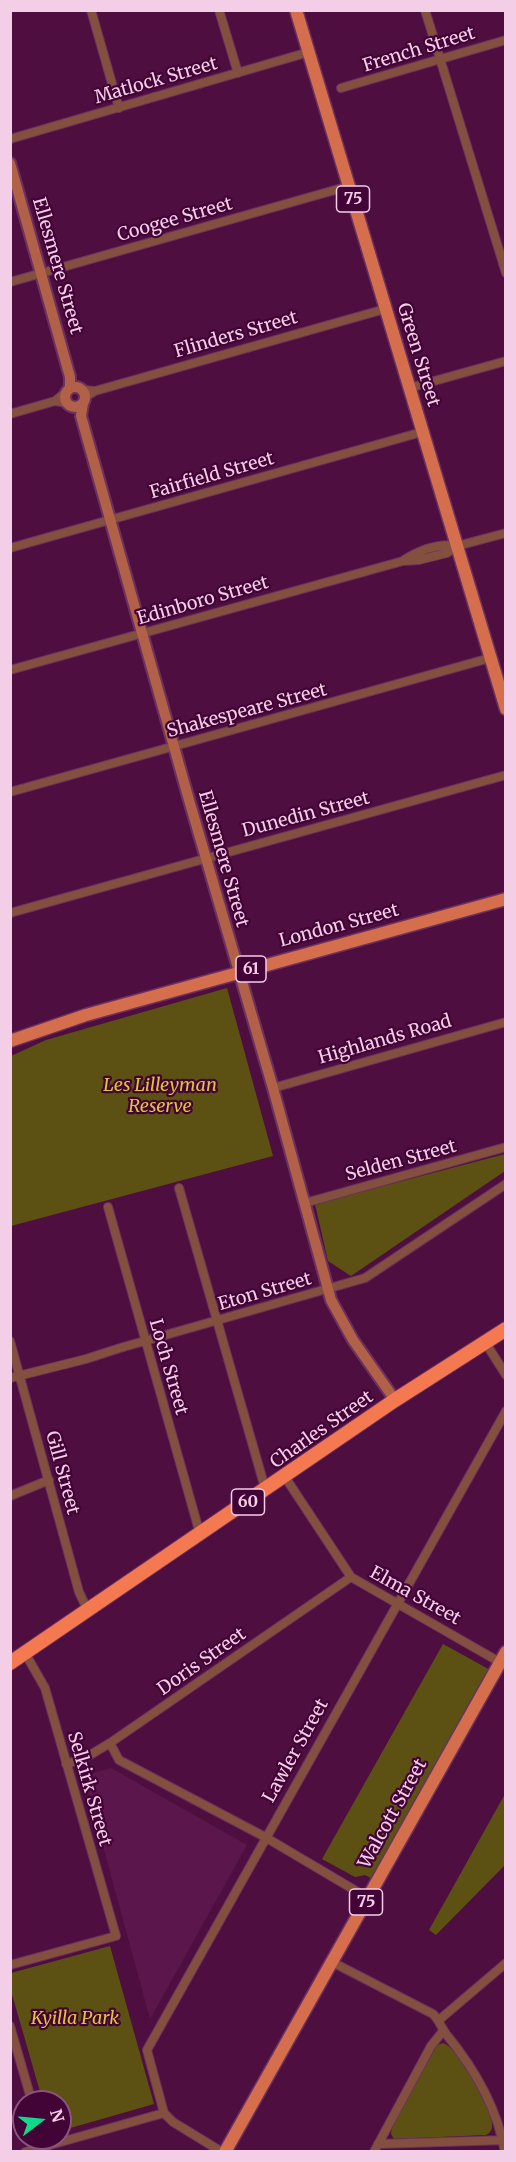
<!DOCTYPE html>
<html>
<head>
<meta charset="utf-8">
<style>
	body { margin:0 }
	#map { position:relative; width:516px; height:2162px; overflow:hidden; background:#4e0f40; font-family:Merriweather,serif }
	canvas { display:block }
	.frame { position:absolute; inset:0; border:12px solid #f4cee7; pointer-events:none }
	.north { position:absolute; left:12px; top:2090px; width:60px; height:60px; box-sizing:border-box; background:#420336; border:2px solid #89547d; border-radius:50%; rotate:74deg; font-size:16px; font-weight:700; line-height:24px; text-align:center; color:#f4cee7 }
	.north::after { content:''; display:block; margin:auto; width:21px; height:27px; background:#10d98a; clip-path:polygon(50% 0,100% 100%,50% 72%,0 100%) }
</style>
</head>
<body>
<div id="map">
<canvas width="516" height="2162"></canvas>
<div class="frame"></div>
<div class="north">N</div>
</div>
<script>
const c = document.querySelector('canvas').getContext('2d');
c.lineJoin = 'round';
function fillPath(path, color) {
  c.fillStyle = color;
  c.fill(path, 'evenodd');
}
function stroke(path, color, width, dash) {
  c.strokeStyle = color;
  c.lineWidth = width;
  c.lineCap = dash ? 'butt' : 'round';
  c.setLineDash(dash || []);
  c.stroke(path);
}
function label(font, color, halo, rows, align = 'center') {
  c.font = font + ' Merriweather,serif';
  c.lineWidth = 4.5;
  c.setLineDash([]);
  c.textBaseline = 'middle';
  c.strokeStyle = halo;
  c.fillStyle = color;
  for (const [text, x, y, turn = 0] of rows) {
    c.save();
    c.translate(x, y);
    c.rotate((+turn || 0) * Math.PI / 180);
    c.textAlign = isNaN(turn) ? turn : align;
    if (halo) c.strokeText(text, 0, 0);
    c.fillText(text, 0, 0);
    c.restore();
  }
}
fillPath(new Path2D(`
	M111,1768L247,1845L150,2019L84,1776Z`), '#5b164c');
fillPath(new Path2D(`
	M227,988L273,1156L11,1226V1056L46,1040Z
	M505,1154V1171L351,1276L328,1261L315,1204Z
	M443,1644L492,1671L375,1880L365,1875L355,1877L322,1859Z
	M505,1794V1865L436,1935L429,1930Z
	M110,1946L154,2104L60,2131V2102H43L11,1991V1973Z
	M443,2043C459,2048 496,2112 492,2128C491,2132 489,2133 486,2135L394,2139L391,2134L392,2127L437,2045Z`), '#5c5113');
const street = new Path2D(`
	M91,10L119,108
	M219,10L238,73
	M425,10L506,273
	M341,88L506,40
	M10,139L309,52
	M10,282L349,186
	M409,388L506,361
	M83,390L95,391
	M85,397L95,391L385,309
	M55,401L66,392
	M10,414L55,401L67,403
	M10,548L422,432
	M404,560C420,550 438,543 457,546
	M10,670L403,561L419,560L447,553L457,546L506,533
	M10,792L490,658
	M10,913L506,775
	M273,1088L506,1022
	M179,1188L263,1481L267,1488
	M305,1203L506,1147
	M108,1207L200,1534
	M10,1341L79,1592L88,1611
	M485,1342L506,1375
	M10,1378L86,1359L120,1348L365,1278L506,1184
	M285,1477L351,1577L503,1664
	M10,1496L49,1480
	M110,1743L119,1760L265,1837L368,1898
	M66,1764L85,1758L110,1743L351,1577
	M332,1962L433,2014C439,2020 441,2027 446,2034C474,2068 497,2107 505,2152
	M10,1965L116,1936L45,1688L25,1653
	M439,2020L506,1963
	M10,2026L32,2102
	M43,2138L47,2152
	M378,2144L506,2140
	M25,2152L164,2113
	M222,2152L173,2122L164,2113L147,2050L506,1411
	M374,2152L431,2046L443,2031`);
const secondary = new Path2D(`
	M10,163L70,377V388
	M65 397a10 10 0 1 1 20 0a10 10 0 1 1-20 0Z
	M83,403L81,416L189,800L273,1088L331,1300L353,1340L395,1400`);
const primary = new Path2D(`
	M296,10L506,709
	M10,1041L86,1015L506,899
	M225,2152L506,1652`);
const highway = new Path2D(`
	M10,1663L395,1400L506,1329`);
stroke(street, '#6c315e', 10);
stroke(secondary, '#6c315e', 14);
stroke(primary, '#6c315e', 15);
stroke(highway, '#6c315e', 16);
stroke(street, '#835040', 8);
stroke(secondary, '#b16148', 10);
stroke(primary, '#d46e4d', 12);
stroke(highway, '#f47951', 14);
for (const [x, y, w] of [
	[353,199,33],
	[251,969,30],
	[248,1502,33],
	[366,1902,33]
]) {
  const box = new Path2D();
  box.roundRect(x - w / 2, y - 13, w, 26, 4.5);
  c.fillStyle = '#420336';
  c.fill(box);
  stroke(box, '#f4cee7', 1.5);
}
label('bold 16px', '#f4cee7', null, [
	["75",353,199],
	["61",251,969],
	["60",248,1502],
	["75",366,1902]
]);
label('18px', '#f4cee7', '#420336', [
	["French Street",419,50,-17],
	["Matlock Street",156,81,-16],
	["Coogee Street",175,220,-16],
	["Ellesmere Street",57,266,74],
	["Flinders Street",236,335,-16],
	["Green Street",418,355,73],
	["Fairfield Street",212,476,-16],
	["Edinboro Street",203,601,-16],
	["Shakespeare Street",247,711,-15],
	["Dunedin Street",306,815,-15],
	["Ellesmere Street",223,859,74],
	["London Street",339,926,-15],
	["Highlands Road",385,1040,-16],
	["Selden Street",401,1161,-15],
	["Eton Street",265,1292,-16],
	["Loch Street",168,1367,74],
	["Charles Street",322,1430,-35],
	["Gill Street",62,1473,75],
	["Elma Street",415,1596,29],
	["Doris Street",202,1662,-35],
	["Lawler Street",296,1751,-61],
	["Selkirk Street",89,1789,74],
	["Walcott Street",393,1814,-61]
]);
label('italic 18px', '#dfc538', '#420336', [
	["Les Lilleyman",160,1086],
	["Reserve",160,1107],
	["Kyilla Park",75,2019]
]);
</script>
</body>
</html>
